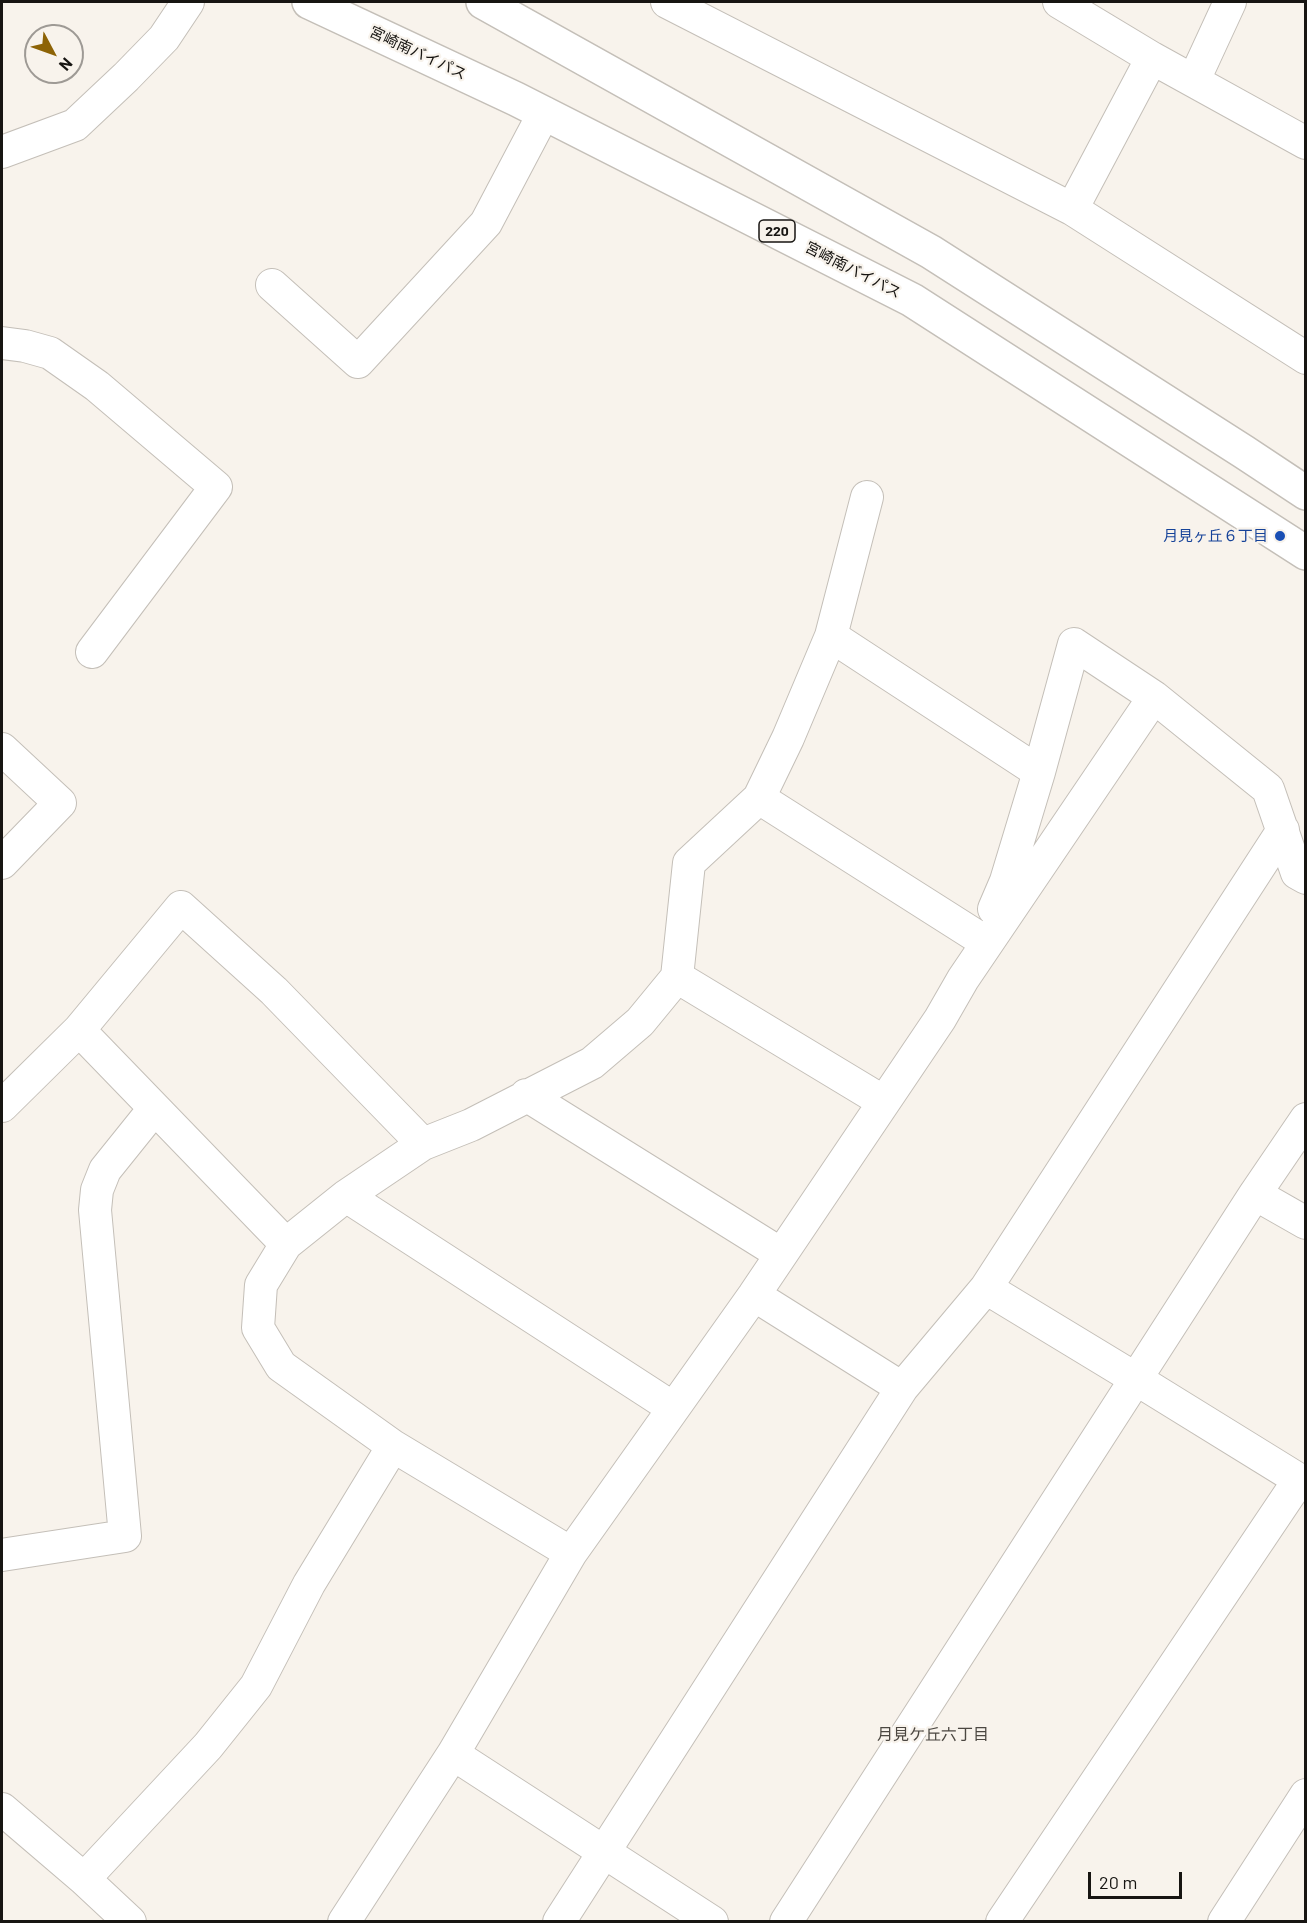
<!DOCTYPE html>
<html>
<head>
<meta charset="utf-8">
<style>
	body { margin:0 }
	#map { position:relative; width:1307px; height:1923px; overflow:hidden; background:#f8f3ec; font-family:Barlow,sans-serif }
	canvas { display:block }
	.frame { position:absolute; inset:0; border:3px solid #171512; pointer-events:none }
	.north { position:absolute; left:24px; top:24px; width:60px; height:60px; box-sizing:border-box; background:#f8f3ec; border:2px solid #9e9a95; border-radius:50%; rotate:131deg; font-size:16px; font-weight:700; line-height:24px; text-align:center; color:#171512 }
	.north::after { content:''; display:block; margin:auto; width:21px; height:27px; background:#8d6306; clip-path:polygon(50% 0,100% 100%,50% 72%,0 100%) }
	.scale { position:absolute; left:1088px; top:1872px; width:94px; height:27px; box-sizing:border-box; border:3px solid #171512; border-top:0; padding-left:8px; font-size:18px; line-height:21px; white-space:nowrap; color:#171512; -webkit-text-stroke:4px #f8f3ec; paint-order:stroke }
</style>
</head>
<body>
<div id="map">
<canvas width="1307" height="1923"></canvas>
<div class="frame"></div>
<div class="north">N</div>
<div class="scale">20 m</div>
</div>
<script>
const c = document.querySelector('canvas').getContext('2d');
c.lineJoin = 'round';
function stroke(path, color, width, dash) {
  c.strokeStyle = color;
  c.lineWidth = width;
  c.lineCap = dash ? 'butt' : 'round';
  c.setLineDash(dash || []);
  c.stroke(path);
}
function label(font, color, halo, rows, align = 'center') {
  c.font = font + ' Barlow,"Noto Sans JP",sans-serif';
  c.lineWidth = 4.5;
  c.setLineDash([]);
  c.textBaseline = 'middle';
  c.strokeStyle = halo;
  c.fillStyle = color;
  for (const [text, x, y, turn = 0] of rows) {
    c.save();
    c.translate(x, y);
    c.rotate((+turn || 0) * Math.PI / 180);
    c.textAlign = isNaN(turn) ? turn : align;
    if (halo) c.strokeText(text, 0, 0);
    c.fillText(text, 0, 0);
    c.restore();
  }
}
const minor = new Path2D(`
	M667,2L1072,209L1306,358
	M1059,2L1152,58L1306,143
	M1194,80L1230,2
	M2,152L75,125L126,77L164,38L188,2
	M1072,209L1152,58
	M272,285L358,362L486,223L544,113
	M2,343L25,346L50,353L97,386L216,487L92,652
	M831,636L1039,772
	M2,749L60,803L2,863
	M759,798L981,939
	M994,909L1006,881L1039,772L1074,644L1154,697L1268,789L1297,873L1306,878
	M677,977L884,1102
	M79,1030L286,1244
	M526,1095L781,1254
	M2,1106L79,1030L181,907L274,991L423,1144
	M1255,1194L1306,1223
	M346,1196L673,1408
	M986,1288L1136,1379L1306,1484
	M754,1295L902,1388
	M571,1553L393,1446L281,1366L258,1328L261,1285L286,1244L346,1196L423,1144L471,1125L592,1063L640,1022L677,977L689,863L759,798L788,738L831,636L867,497
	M2,1555L125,1536L95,1210L97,1190L105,1170L154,1109
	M453,1754L712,1922
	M2,1809L84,1879L130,1922
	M84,1879L208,1746L256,1686L309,1584L393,1446
	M344,1922L453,1754L571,1553L754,1295L940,1019L963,979L1154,697
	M559,1922L902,1388L986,1288L1283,830
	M786,1922L1255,1194L1306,1119
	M1002,1922L1299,1480
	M1224,1922L1306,1795`);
const highway = new Path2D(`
	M309,2L516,99L912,300L1306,553
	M483,2L931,252L1244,452L1306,493`);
stroke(minor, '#c4bfb8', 34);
stroke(highway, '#c4bfb8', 36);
stroke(minor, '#fff', 32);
stroke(highway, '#fff', 33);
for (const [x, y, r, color] of [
	[1280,536,6,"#1a4fb4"]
]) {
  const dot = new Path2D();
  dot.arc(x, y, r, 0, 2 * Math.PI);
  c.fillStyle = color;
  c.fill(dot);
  stroke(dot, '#f8f3ec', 2);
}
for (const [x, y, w] of [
	[777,231,36]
]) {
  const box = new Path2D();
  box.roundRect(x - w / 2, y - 11, w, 22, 4.5);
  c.fillStyle = '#f8f3ec';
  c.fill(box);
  stroke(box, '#171512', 1.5);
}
label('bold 14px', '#171512', null, [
	["220",777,231]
]);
label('15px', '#171512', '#f8f3ec', [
	["宮崎南バイパス",418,53,25],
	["宮崎南バイパス",853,270,27]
]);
label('15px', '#164399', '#f8f3ec', [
	["月見ヶ丘６丁目",1268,536]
], 'right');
label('16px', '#4b4741', '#f8f3ec', [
	["月見ケ丘六丁目",933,1735]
]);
</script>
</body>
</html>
